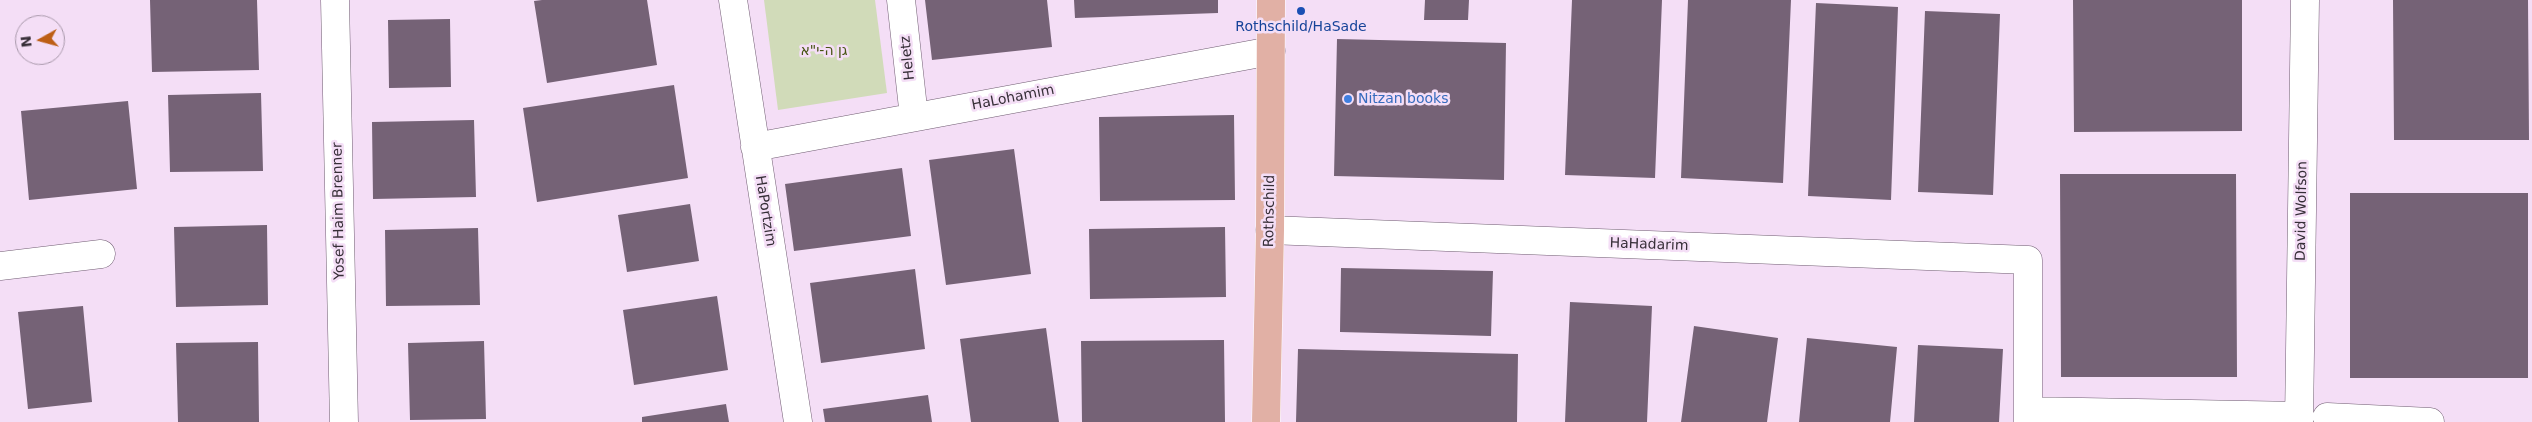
<!DOCTYPE html>
<html>
<head>
<meta charset="utf-8">
<style>
	body { margin:0 }
	#map { position:relative; width:2532px; height:422px; overflow:hidden; background:#f4def6; font-family:"DejaVu Sans",sans-serif }
	canvas { display:block }
	.north { position:absolute; left:15px; top:15px; width:50px; height:50px; box-sizing:border-box; background:#f4def6; border:1px solid #a898aa; border-radius:50%; rotate:263deg; font-size:14px; font-weight:700; line-height:20px; text-align:center; color:#362e37 }
	.north::after { content:''; display:block; margin:auto; width:18px; height:22px; background:#bd5f15; clip-path:polygon(50% 0,100% 100%,50% 72%,0 100%) }
</style>
</head>
<body>
<div id="map">
<canvas width="2532" height="422"></canvas>
<div class="north">N</div>
</div>
<script>
const c = document.querySelector('canvas').getContext('2d');
c.lineJoin = 'round';
function fillPath(path, color) {
  c.fillStyle = color;
  c.fill(path, 'evenodd');
}
function stroke(path, color, width, dash) {
  c.strokeStyle = color;
  c.lineWidth = width;
  c.lineCap = dash ? 'butt' : 'round';
  c.setLineDash(dash || []);
  c.stroke(path);
}
function label(font, color, halo, rows, align = 'center') {
  c.font = font + ' "DejaVu Sans",Heebo,sans-serif';
  c.lineWidth = 5;
  c.setLineDash([]);
  c.textBaseline = 'middle';
  c.strokeStyle = halo;
  c.fillStyle = color;
  for (const [text, x, y, turn = 0] of rows) {
    c.save();
    c.translate(x, y);
    c.rotate((+turn || 0) * Math.PI / 180);
    c.textAlign = isNaN(turn) ? turn : align;
    if (halo) c.strokeText(text, 0, 0);
    c.fillText(text, 0, 0);
    c.restore();
  }
}
fillPath(new Path2D(`
	M764,0H875L887,93L778,110Z`), '#d1dbb9');
fillPath(new Path2D(`
	M150,0H257L259,70L152,72Z
	M542,0H647L657,65L547,83L534,1Z
	M925,0H1047L1052,47L932,60Z
	M1074,0H1218V13L1075,18Z
	M1425,0H1469L1468,20H1424Z
	M1572,0H1662L1655,178L1565,175Z
	M1688,0H1791L1783,183L1681,178Z
	M2073,0H2242V131L2074,132Z
	M2393,0H2528L2529,140H2394Z
	M1816,3L1898,7L1891,200L1808,196Z
	M1925,11L2000,14L1993,195L1918,192Z
	M450,19L451,87L389,88L388,20Z
	M1337,39L1506,43L1504,180L1334,176Z
	M674,85L688,178L537,202L523,108Z
	M261,93L263,171L170,172L168,95Z
	M128,101L137,189L29,200L21,111Z
	M1234,115L1235,200L1100,201L1099,117Z
	M474,120L476,197L373,199L372,122Z
	M1014,149L1031,274L946,285L929,160Z
	M902,168L911,236L794,251L785,184Z
	M2060,174H2236L2237,377H2061Z
	M2350,193H2528V378H2350Z
	M690,204L699,261L627,272L618,215Z
	M267,225L268,305L176,307L174,227Z
	M1225,227L1226,297L1090,299L1089,229Z
	M478,228L480,305L386,306L385,230Z
	M1341,268L1493,271L1491,336L1340,332Z
	M915,269L925,349L821,363L810,283Z
	M717,296L728,370L634,385L623,310Z
	M1570,302L1652,306L1647,422H1565Z
	M83,306L92,402L28,409L18,312Z
	M1694,326L1778,338L1767,422H1681Z
	M1046,328L1059,422H971L960,339Z
	M1807,338L1897,347L1890,422H1799Z
	M1224,340L1225,422H1082L1081,341Z
	M484,341L486,419L410,420L408,343Z
	M258,342L259,422H178L176,343Z
	M1918,345L2003,349L1999,422H1914Z
	M1298,349L1518,354L1517,422H1296Z
	M928,395L932,422H825L823,409Z
	M726,404L729,422H642V417Z`), '#756276');
const minor = new Path2D(`
	M335,0L344,422
	M733,0L798,422
	M901,0L914,117
	M755,147L1271,51
	M1270,230L2028,260V422
	M0,266L101,254
	M2028,411L2300,416
	M2327,417L2430,422
	M2299,422L2305,0`);
const major = new Path2D(`
	M1266,422L1270,230L1271,0`);
stroke(minor, '#705d72', 29);
stroke(major, '#fff', 29);
stroke(minor, '#fff', 28);
stroke(major, '#e1b0a5', 28);
for (const [x, y, r, color] of [
	[1301,11,5,"#1a4fb4"],
	[1348,99,5,"#3f7fe0"]
]) {
  const dot = new Path2D();
  dot.arc(x, y, r, 0, 2 * Math.PI);
  c.fillStyle = color;
  c.fill(dot);
  stroke(dot, '#f4def6', 2);
}
label('14px', '#164399', '#f4def6', [
	["Rothschild/HaSade",1301,27]
]);
label('14px', '#465412', '#f4def6', [
	["גן ה-י\"א",824,51]
]);
label('14px', '#362e37', '#f4def6', [
	["Heletz",908,58,-96],
	["HaLohamim",1013,98,-11],
	["Yosef Haim Brenner",339,211,-91],
	["HaPortzim",765,211,81],
	["Rothschild",1270,211,-89],
	["David Wolfson",2302,211,-89],
	["HaHadarim",1649,245,2]
]);
label('14px', '#366cbe', '#f4def6', [
	["Nitzan books",1358,99]
], 'left');
</script>
</body>
</html>
